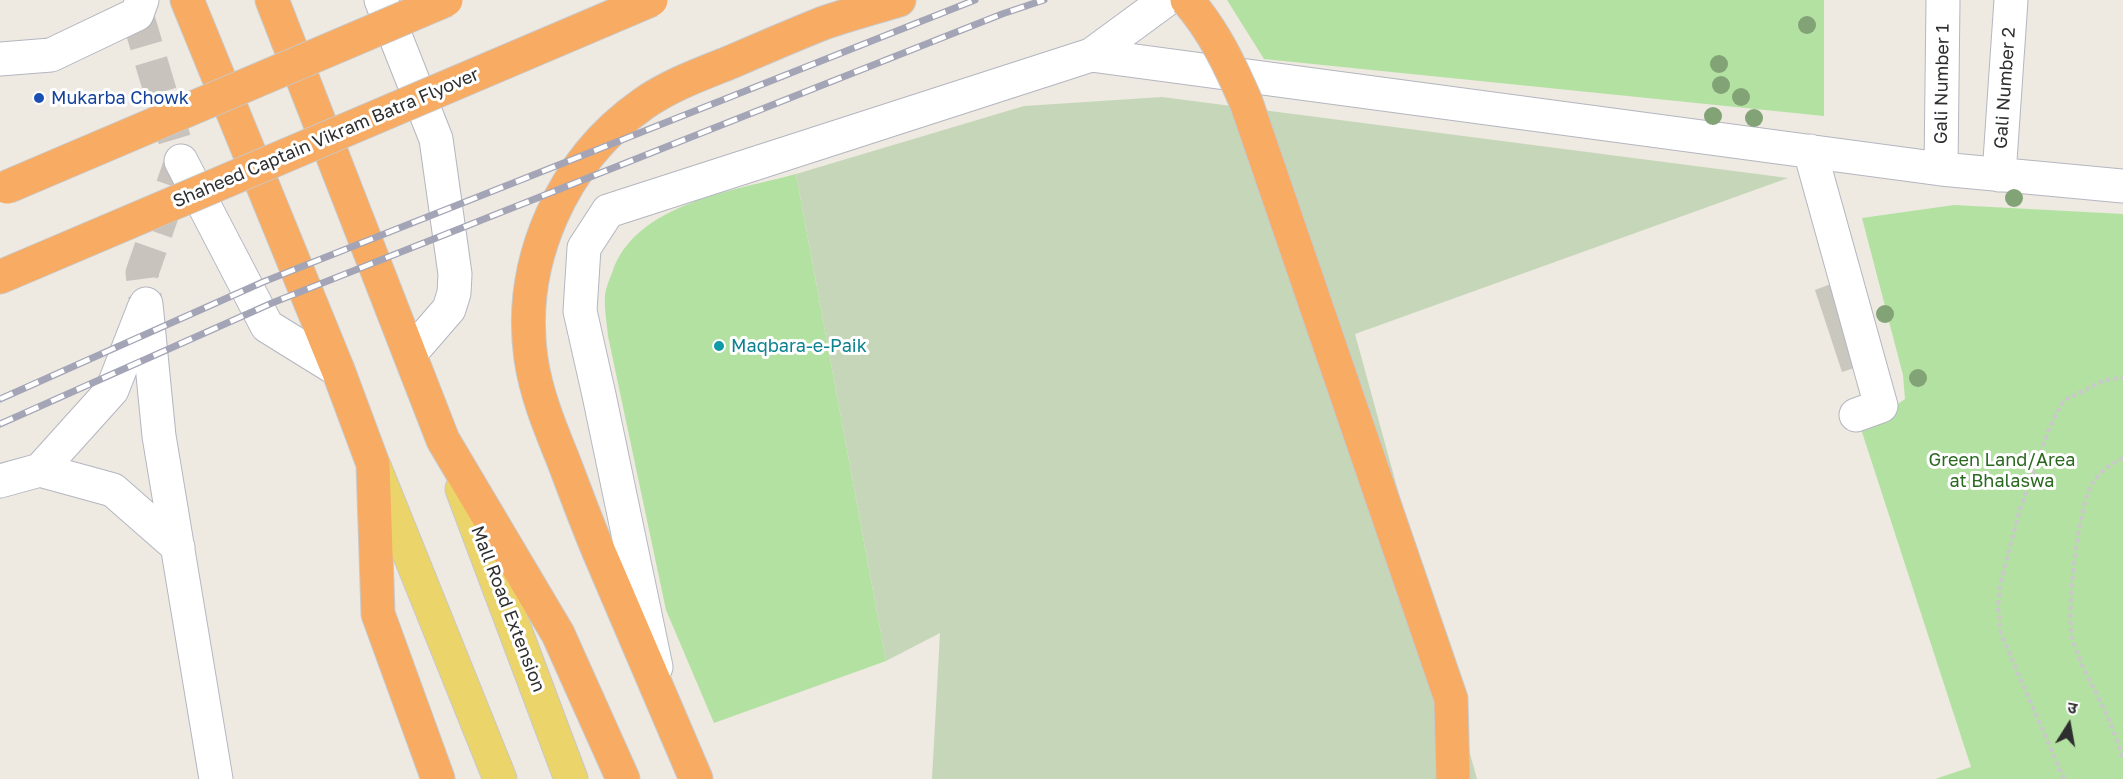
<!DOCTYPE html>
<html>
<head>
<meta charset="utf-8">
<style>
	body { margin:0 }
	#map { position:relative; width:2123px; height:779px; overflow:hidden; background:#eee9e1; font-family:"Golos Text","Noto Sans Devanagari",sans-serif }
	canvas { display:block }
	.north { position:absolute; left:2039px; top:695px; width:60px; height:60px; -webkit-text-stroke:4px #fff; paint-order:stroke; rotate:11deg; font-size:16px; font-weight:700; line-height:24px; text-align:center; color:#2e2e2e }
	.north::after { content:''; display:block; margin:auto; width:21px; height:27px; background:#2e2e2e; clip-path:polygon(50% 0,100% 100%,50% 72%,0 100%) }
</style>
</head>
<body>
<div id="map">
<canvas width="2123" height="779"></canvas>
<div class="north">उ</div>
</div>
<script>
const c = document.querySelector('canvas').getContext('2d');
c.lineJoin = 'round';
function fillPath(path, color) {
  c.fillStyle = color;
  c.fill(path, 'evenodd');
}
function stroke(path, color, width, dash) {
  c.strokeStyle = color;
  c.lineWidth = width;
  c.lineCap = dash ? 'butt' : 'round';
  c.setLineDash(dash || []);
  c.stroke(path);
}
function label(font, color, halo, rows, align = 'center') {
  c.font = font + ' "Golos Text",sans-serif';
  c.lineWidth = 6;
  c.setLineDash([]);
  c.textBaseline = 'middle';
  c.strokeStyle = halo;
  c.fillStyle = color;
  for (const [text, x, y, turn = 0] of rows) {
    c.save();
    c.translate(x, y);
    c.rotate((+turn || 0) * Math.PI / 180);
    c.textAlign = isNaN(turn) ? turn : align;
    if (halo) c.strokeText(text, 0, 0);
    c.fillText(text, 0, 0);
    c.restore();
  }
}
fillPath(new Path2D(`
	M1227,0H1824V116L1264,59Z
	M796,174L886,661L714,723L666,610L608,336C607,323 604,309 605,295C606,288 609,280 612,273C635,203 734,191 796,174Z
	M1954,205L2123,214V779H1935L1971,767L1861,429L1905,399L1903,375L1862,218Z`), '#b3e1a1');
fillPath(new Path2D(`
	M1162,97L1788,178L1355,334L1477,779H932L940,633L886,661L796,174L1024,106Z`), '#c6d7b9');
fillPath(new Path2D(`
	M1836,282L1863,365L1842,372L1815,290Z`), '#cac7bf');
stroke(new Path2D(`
	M137,14L181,161L142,273L146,304`), '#c8c4bd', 33, [33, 16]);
const minor = new Path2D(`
	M381,0L436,139L455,274L454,293L449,309L410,354
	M1091,55L1941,169L2123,186
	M0,59L51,55L137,14L142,0
	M1810,151L1881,406L1856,415
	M181,161L267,326L338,370
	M1941,169L1943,0
	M1999,175L2011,0
	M146,304L159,436L216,779
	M40,470L112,390L144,308
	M0,481L40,470L113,490L178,547
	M656,667L599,395L580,311L584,248L608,211L1091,55L1166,0`);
const major = new Path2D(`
	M374,466L500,779
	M462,489L571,779`);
const highway = new Path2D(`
	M187,0L338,370L373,464L378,614L438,779
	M272,0L443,440L558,634L623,779
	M0,277L33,263
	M696,779C665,708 635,637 605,566C589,530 576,493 562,457C549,425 536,393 531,359C517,261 563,160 643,104C670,85 701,74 731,62C761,49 791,36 821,24C846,15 873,8 899,0`);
stroke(minor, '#b4b6c0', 35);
stroke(major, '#c9c9c9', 35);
stroke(highway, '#c9c9c9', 35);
stroke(new Path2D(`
	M2123,458C2112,463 2098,473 2092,484C2078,508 2066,610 2072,637C2080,668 2099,695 2111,725C2116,736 2119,748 2123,759
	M2064,779L2001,634L1998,607L2000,585L2020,509L2049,429L2063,401L2105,380L2123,378`), '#c9c9c9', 4, [4.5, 3]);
stroke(minor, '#fff', 33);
stroke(major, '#ebd469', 33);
stroke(highway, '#f7ab63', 33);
const rail = new Path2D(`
	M0,399L263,282L975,0
	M0,424L272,303L1002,14L1044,0`);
stroke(rail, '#a3a5b7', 7);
stroke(rail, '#fff', 4.5, [14]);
const highwayBridge = new Path2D(`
	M1187,0C1214,31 1230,65 1246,102L1451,699L1453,779
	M7,187L446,0
	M33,263L651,0`);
stroke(highwayBridge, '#c9c9c9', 35, []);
stroke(highwayBridge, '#f7ab63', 33);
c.fillStyle = '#82a376';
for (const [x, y] of [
	[1807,25],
	[1719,64],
	[1721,85],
	[1741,97],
	[1713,116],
	[1754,118],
	[2014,198],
	[1885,314],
	[1918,378]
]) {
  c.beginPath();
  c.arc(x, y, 9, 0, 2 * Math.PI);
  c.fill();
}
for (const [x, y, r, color] of [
	[39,98,6,"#1a4fb4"],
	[719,346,6,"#0f9aa8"]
]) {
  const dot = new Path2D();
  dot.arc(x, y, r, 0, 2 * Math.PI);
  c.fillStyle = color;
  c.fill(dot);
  stroke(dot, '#fff', 2);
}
label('18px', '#2e2e2e', '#fff', [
	["Gali Number 1",1942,84,-89],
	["Gali Number 2",2005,88,-86],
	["Shaheed Captain Vikram Batra Flyover",326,138,-23],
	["Mall Road Extension",508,609,69]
]);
label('18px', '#164399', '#fff', [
	["Mukarba Chowk",51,98]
], 'left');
label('18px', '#0d838f', '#fff', [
	["Maqbara-e-Paik",731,346]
], 'left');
label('18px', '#2a691f', '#fff', [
	["Green Land/Area",2002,460],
	["at Bhalaswa",2002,481]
]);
</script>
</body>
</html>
